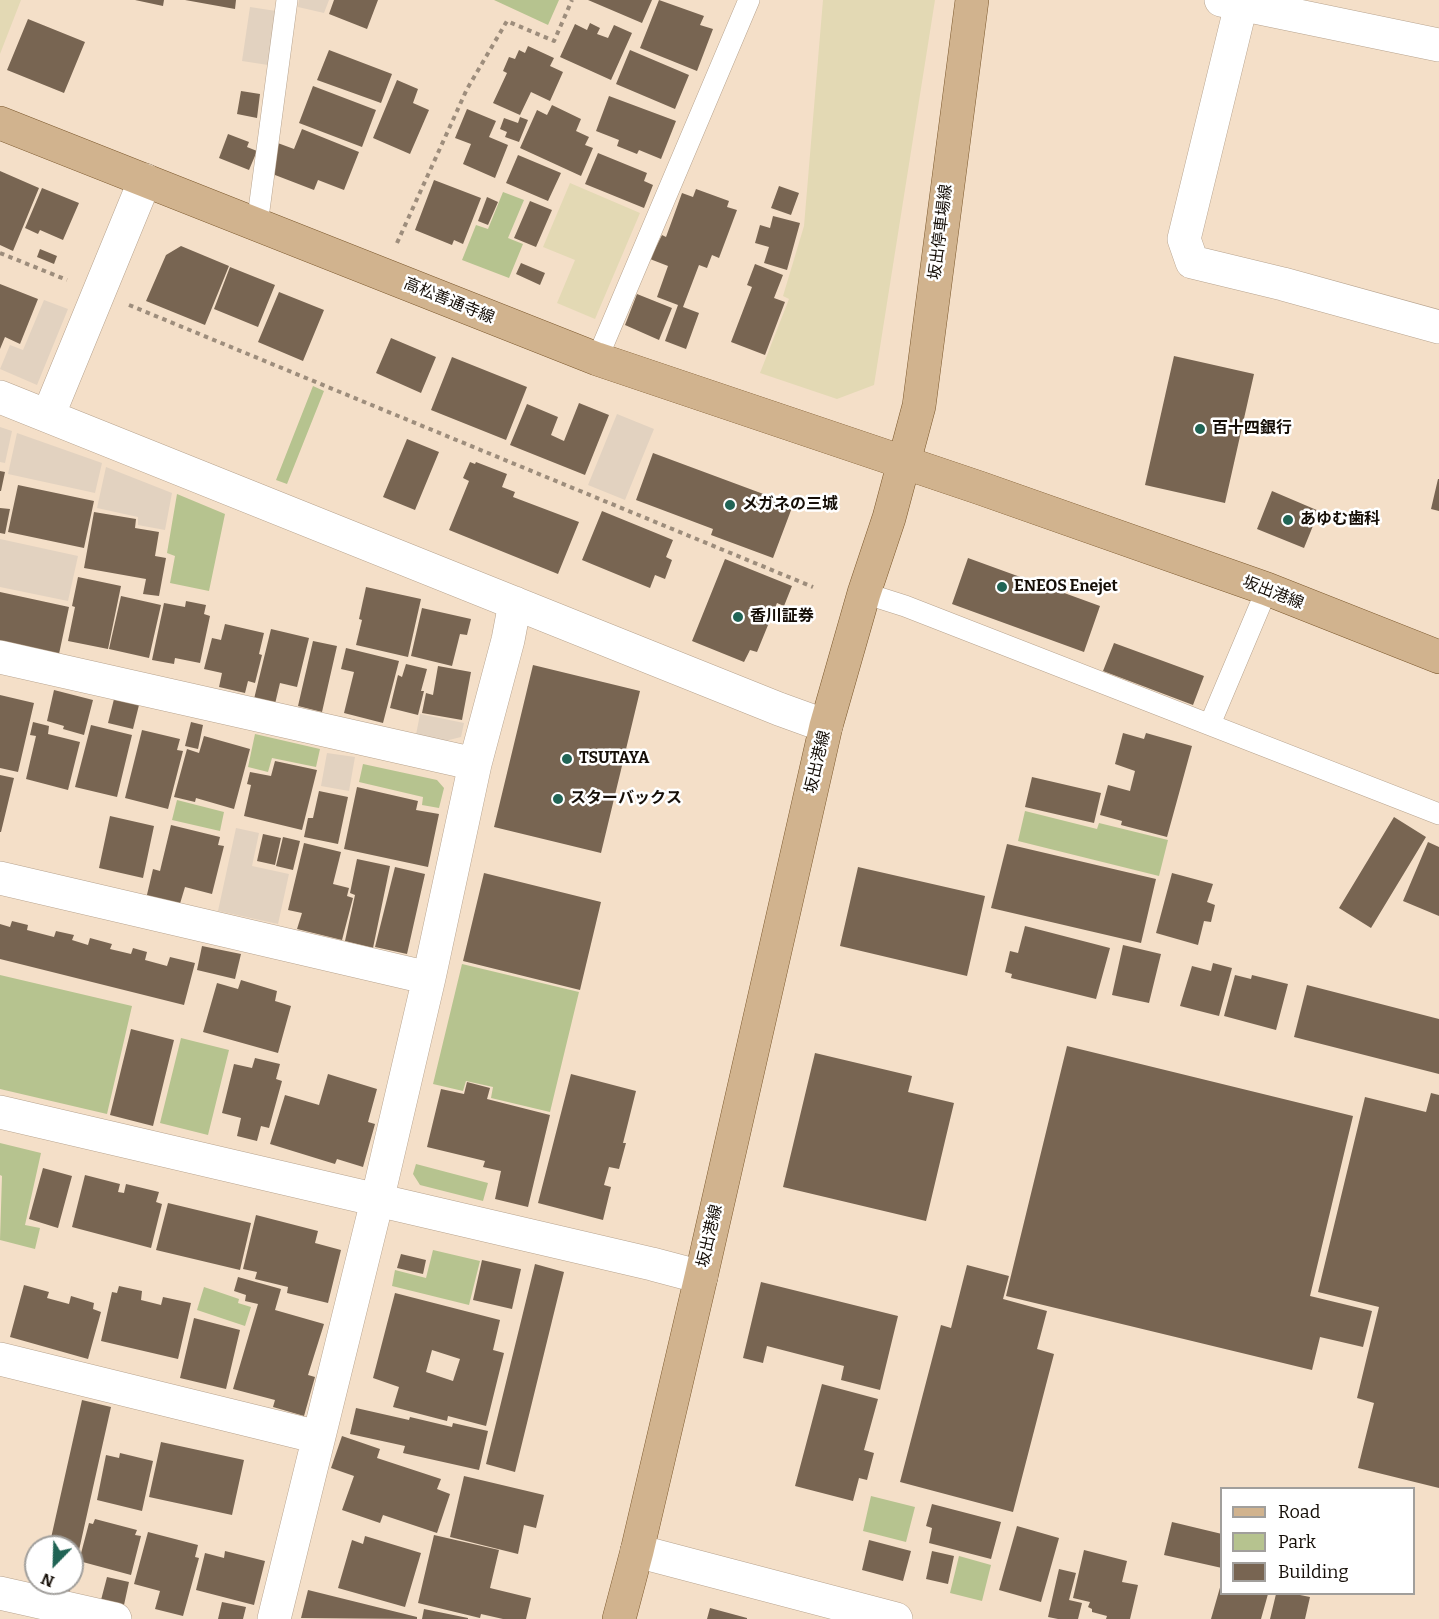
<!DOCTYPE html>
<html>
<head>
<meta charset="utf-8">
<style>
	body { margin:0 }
	#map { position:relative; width:1439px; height:1619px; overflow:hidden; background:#f4dfc8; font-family:Bitter,serif }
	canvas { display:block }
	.legend { position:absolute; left:1220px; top:1487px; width:195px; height:108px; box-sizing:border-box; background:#fff; border:2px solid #a19f9c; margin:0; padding:8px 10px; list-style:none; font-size:18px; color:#150e07 }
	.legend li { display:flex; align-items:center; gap:12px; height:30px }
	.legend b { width:30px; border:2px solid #a19f9c }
	.north { position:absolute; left:24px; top:1535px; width:60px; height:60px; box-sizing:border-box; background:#fff; border:2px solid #a19f9c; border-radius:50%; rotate:203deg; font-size:16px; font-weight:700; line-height:24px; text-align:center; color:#150e07 }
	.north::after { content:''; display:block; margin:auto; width:21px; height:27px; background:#206455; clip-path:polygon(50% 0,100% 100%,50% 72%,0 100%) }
</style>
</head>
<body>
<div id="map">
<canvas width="1439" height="1619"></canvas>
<ul class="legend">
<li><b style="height:8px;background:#d1b38e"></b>Road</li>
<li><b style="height:16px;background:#b6c38f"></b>Park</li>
<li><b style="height:16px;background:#786552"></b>Building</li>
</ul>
<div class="north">N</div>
</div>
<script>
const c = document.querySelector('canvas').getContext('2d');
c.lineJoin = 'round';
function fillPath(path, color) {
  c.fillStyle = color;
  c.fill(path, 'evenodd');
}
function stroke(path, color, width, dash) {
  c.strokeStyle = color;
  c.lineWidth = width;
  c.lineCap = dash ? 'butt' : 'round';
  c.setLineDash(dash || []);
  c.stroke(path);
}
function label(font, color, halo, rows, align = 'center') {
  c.font = font + ' Bitter,"Noto Sans JP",serif';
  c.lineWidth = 5;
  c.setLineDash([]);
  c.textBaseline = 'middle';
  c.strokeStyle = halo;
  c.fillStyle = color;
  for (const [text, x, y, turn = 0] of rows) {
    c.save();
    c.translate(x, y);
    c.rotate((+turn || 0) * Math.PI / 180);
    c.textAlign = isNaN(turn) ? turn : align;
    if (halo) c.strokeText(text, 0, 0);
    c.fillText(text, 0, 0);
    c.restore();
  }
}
fillPath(new Path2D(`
	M299,0H329L324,13L298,7Z
	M250,7L276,11L268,65L242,61Z
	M44,300L68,309L37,385L0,369L10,345L23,350Z
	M617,414L654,429L625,500L588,485Z
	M0,427L12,431L5,463L0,462Z
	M17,433L102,463L95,493L8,474Z
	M106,467L172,493L165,530L138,525V517L97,508Z
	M0,539L78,556L68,601L0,587Z
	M420,714L464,723L461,737L445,741L416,735Z
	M327,753L355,757L349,791L321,786Z
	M236,828L259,833L252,866L289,874L278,924L218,911Z`), '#e2d2c0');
fillPath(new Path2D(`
	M494,0H559L548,25Z
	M503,192L524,200L508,238L523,244L509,278L462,260L476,225L488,229Z
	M313,386L324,391L287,484L276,480Z
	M177,494L225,514L209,591L170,583L175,556L167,553Z
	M255,734L320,749L316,767L272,758L268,772L248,767Z
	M363,764L437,780L444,788L439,808L422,805L423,797L359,782Z
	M177,800L224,812L220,831L172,820Z
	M1025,811L1097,829L1099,823L1168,840L1159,876L1018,841Z
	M462,964L579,992L550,1112L491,1098L493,1087L466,1081L463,1091L433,1084Z
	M0,975L132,1006L107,1114L0,1089Z
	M181,1038L229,1050L208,1135L160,1123Z
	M0,1143L41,1153L25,1225L40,1228L35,1249L0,1240L2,1176L0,1175Z
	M416,1164L488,1183L483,1201L420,1185L413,1174Z
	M433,1250L480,1261L469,1305L392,1286L395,1270L426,1278Z
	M204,1287L239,1299L238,1303L251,1307L245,1326L197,1310Z
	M871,1496L915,1507L906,1542L863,1531Z
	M959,1556L991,1565L982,1601L950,1593Z`), '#b6c38f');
fillPath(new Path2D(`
	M0,0H21L0,54Z
	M823,0H935L874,385L837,399L760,373L789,299L783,296L804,226Z
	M570,183L640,213L595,319L557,303L575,260L543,247Z`), '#e3d9b4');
fillPath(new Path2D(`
	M135,0H164L163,6Z
	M185,0H236L235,9Z
	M334,0H378L367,29L329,14Z
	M588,0H652L642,23Z
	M659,0L704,16L700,25L713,29L697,71L640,48Z
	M28,19L85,42L64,93L7,70Z
	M590,23L600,28L597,34L608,38L614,25L632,33L611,80L560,57L575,24L587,30Z
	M528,46L554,58L550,66L563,72L550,101L531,92L520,115L493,103L507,73L503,71L509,57L515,59L519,50L525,53Z
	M329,50L392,74L381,103L317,80Z
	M630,50L689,75L675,109L616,84Z
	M397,80L418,89L413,103L429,110L410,154L373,138Z
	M313,86L376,110L362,147L299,123Z
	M241,91L260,94L257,118L237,114Z
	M609,96L676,121L661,159L639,150L637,154L617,146L619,140L596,131Z
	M552,105L581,119L576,131L589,137L585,145L593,148L581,176L520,148L537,110L547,115Z
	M467,109L496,121L489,137L508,145L495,178L463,164L471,144L455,138Z
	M520,117L528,120L519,142L505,137L507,132L500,129L504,118L518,123Z
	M302,129L359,152L344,190L318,180L314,190L275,175V142L294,149Z
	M228,134L249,142L247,147L257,151L249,170L219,158Z
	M598,153L647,173L644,181L653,185L644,208L585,184Z
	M518,155L561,173L548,201L506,183Z
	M0,171L39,188L13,251L0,245Z
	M434,180L481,198L463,244L454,240L452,245L415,230Z
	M779,186L799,193L791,215L771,208Z
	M42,188L79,203L63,240L40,230L38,234L25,228Z
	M696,189L729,201L727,207L737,210L719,258L712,255L707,268L699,265L683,307L699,313L686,349L665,341L678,305L657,297L668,266L650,259L662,235L666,237L682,193L693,197Z
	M487,197L498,202L488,225L478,221Z
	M530,201L552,210L536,247L514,238Z
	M773,216L800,223L787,270L764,263L769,247L755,243L760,225L770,228Z
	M181,246L229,266L205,325L146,301L166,255Z
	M40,249L57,256L54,264L37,257Z
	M521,263L545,273L540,285L516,274Z
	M755,264L783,275L774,298L785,302L765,355L731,342L752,287L747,285Z
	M230,267L275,285L258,327L214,309Z
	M0,284L38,299L20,344L5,337L0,349Z
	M279,292L324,310L303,361L258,342Z
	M637,294L672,308L659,340L625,325Z
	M391,338L436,357L421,393L376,373Z
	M1174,356L1254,374L1225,503L1145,485Z
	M452,357L527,387L506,440L431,410Z
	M579,403L609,415L585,475L510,445L527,404L558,417L551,435L564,441Z
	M407,439L439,452L415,510L383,497Z
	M653,453L793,505L773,558L711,535L713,529L636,500Z
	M470,462L475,464L476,462L507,474L502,487L515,492L513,497L579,522L558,574L449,530L469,481L463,478Z
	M0,471L5,472L1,491H0Z
	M1438,479H1439V511L1431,509Z
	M18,485L94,501L84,548L8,532Z
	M1272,491L1319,511L1304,548L1257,529Z
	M0,508L10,509L5,534L0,533Z
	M602,511L673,540L666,557L672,560L665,579L655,575L650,588L582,560Z
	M94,512L136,519L135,528L159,532L155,556L166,558L159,596L143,594L146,579L84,568Z
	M968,558L1100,606L1084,652L952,604Z
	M725,559L792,586L784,606L777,603L757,652L750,650L744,662L692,641Z
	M78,577L121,586L108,649L68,641L75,607L72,606Z
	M366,587L421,599L408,657L356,645L362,620L359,619Z
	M0,592L69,607L59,654L0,642Z
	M121,596L161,605L149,658L109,649Z
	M186,601L206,605L204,614L210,616L200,663L175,658L174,664L152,660L164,603L185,607Z
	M422,608L471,619L467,635L460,634L452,666L411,656Z
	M225,624L264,633L259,654L262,655L255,683L248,681L245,693L219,687L222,673L204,669L212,638L221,640Z
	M271,629L309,638L297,687L280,683L275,704L254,699Z
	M313,641L337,646L322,712L298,706Z
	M1114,643L1204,676L1193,705L1103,671Z
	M346,648L399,661L383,723L344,713L354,672L341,669Z
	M406,664L427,669L421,691H424L418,715L390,708L398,675L402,677Z
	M533,665L640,691L601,853L494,827Z
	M438,666L471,672L462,720L422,713L426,693L433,695Z
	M54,690L93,700L84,735L63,729L64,726L47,721Z
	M0,695L34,703L18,772L0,768Z
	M114,699L139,705L133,729L108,723Z
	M33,722L49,726L48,734L80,742L68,790L26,779L36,736L30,735Z
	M191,722L203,725L198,749L185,746Z
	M91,725L132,735L117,797L75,787Z
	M142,730L180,739L177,750L183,751L168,809L125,798Z
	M1123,733L1144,739L1146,733L1192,746L1167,837L1121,825L1122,821L1100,815L1108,785L1130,791L1135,771L1115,764Z
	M204,736L250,749L234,809L196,798L195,802L174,797L187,749L199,753Z
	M275,761L317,770L302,830L244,816L251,785L247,784L250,772L271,776Z
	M0,775L14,778L1,832H0Z
	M1032,777L1101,793L1094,823L1025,807Z
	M357,787L418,801L416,810L439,814L428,867L344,849Z
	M319,791L348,797L338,844L304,837L308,818H313Z
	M110,816L154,826L143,878L99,868Z
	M1394,817L1426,837L1371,928L1339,908Z
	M171,825L220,837L218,845L224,846L212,894L185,887L179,907L146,899L153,869L160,871Z
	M263,834L281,838L275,865L257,861Z
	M283,837L300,841L293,870L276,866Z
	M1428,842L1439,847V916L1403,901Z
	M304,843L341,852L333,884L349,888L347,896L353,898L342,940L297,929L302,913L288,910Z
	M1007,844L1156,879L1141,943L991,908Z
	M357,859L390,866L373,948L345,941L355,895L350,893Z
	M395,867L425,874L407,954L375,947Z
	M858,867L985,896L967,976L840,946Z
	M484,873L601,902L580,990L463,961Z
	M1172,873L1213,884L1207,902L1215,905L1211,922L1204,921L1198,945L1156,933Z
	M12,921L28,925L27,930L54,937L56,931L74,935L72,940L88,945L90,938L112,944L110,949L131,954L133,948L147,952L145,960L167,966L170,957L195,963L184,1005L0,959V924L10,927Z
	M1025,926L1110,948L1096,999L1011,978L1012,974L1005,972L1010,951L1018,953Z
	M1123,945L1161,954L1149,1003L1112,995Z
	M202,946L241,954L235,979L197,970Z
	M1213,963L1232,968L1219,1016L1180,1006L1192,966L1211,971Z
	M1235,975L1251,979L1252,975L1288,984L1276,1030L1224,1016Z
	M241,980L277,991L275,1001L291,1006L278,1053L203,1032L217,983L238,989Z
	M1307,985L1439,1019V1074L1294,1037Z
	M131,1029L174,1040L153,1126L110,1115Z
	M1067,1046L1353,1116L1310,1296L1372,1311L1363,1347L1320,1337L1312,1370L1006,1296Z
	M815,1053L912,1076L908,1092L954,1103L926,1221L783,1187Z
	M255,1058L280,1064L276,1079L282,1081L269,1128L261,1126L257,1141L237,1136L241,1118L222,1113L234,1064L252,1068Z
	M328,1074L377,1089L368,1122L375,1124L363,1167L337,1159L335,1164L270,1144L285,1095L319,1105Z
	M571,1074L636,1091L623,1143H626L619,1169L609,1167L604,1185L611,1187L603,1220L538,1203Z
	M467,1082L490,1088L487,1099L550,1115L528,1207L495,1199L501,1171L483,1167L485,1161L427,1147L441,1089L464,1094Z
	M1431,1093L1439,1095V1488L1358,1468L1374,1403L1357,1398L1379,1307L1318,1292L1365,1097L1426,1112Z
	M43,1168L72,1176L58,1228L29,1219Z
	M85,1175L120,1184L118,1192L124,1193L126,1184L159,1192L156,1202L162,1204L151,1248L72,1227Z
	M168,1203L251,1223L240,1270L156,1250Z
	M256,1215L318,1231L315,1243L341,1250L328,1303L287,1293L288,1287L255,1279L257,1272L243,1269Z
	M401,1254L426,1260L423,1274L397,1268Z
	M482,1260L521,1269L512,1309L473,1300Z
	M535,1264L564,1272L515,1472L486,1464Z
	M967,1265L1009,1276L1003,1299L1047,1311L1037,1349L1054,1354L1013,1512L900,1482L941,1325L951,1328Z
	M238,1277L281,1289L275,1310L324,1324L308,1375L315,1377L304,1416L273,1407L275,1400L233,1389L258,1304L245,1301L246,1295L234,1291Z
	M761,1282L898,1316L880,1390L841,1380L844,1366L767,1346L763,1363L743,1358Z
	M24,1285L49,1292L47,1298L69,1304L71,1296L94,1303L93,1309L101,1312L88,1359L10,1337Z
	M119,1286L142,1291L141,1300L161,1305L163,1297L191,1303L178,1359L101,1341L112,1292L117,1293Z
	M395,1293L500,1320L493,1350L504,1353L486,1426L448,1416L447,1421L393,1407L399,1387L373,1378ZM432,1350L460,1359L453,1381L426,1372Z
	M194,1318L240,1330L226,1389L180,1378Z
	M822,1384L878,1399L864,1450L874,1453L867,1480L859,1478L853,1501L795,1486Z
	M82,1400L111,1407L73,1577L72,1547H49Z
	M356,1408L409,1420L410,1417L452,1427L453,1423L488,1431L479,1470L403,1453L405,1446L350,1434Z
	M342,1436L380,1449L377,1458L441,1479L437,1489L450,1494L437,1533L383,1515L380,1523L342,1510L354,1476L331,1468Z
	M161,1442L244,1460L232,1515L149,1497Z
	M120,1453L153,1461L142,1511L97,1500L106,1455L119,1458Z
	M464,1476L544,1495L536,1528L524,1525L518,1554L450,1537Z
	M932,1504L1001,1522L991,1559L929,1543L932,1528L926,1526Z
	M95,1519L137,1530L135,1535L141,1536L131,1575L79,1561L89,1523L93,1524Z
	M1172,1522L1222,1534V1568L1164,1555Z
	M1017,1526L1059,1538L1041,1602L999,1590Z
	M148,1532L198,1545L195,1557L199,1558L183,1616L155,1609L160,1591L134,1584Z
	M434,1535L499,1550L490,1588L531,1598L526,1619H503L481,1614L480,1618L418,1603Z
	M365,1536L421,1553L405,1607L338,1588L352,1540L363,1544Z
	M869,1540L911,1551L903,1581L862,1570Z
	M1084,1550L1127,1561L1122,1582L1138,1585L1130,1619H1106L1107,1616L1092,1612V1609L1088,1607L1090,1602L1073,1598Z
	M225,1551L265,1561L254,1605L196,1590L205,1553L224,1558Z
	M932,1551L954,1556L948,1584L926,1579Z
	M1059,1569L1076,1573L1069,1600L1082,1603L1078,1619H1058L1048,1617Z
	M107,1577L129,1582L124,1605L101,1600Z
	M41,1583H72L69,1593L40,1587Z
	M1221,1584L1222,1594H1268L1261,1619H1211Z
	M308,1590L417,1617V1619L301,1618Z
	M1276,1594H1295L1310,1597L1305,1619H1270Z
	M222,1602L246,1607L243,1619H218Z
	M710,1608L747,1618V1619H707Z
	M424,1609L468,1618V1619H422Z`), '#786552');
const service = new Path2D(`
	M257,225L287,0
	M597,359L749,0
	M864,593L905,606L1439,814
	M1210,724L1267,589`);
const minor = new Path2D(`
	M1221,0L1439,45
	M1241,5L1184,239L1192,262L1283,284L1439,327
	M0,397L779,709L826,726
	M48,416L145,180
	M0,657L475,764
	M0,878L429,978
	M0,1112L652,1264L701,1277
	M0,1359L318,1437
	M637,1551L896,1619
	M0,1593L115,1619
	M274,1619L377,1201L429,978L475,764L508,640L515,603`);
const primary = new Path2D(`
	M0,123L597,359L980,488L1267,589L1439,657
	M619,1619L637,1551L701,1277L826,726L864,593L889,518L919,406L972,0`);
stroke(service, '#b7a38e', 22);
stroke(minor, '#b7a38e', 34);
stroke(primary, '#7b582d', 34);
stroke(new Path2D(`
	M397,243L467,89L507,21L554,41L572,0
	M0,253L67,280
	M129,305L813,587`), '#9d8d7c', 4, [4.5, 4.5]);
stroke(service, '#fff', 21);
stroke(minor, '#fff', 33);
stroke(primary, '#d1b38e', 33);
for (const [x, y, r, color] of [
	[1200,429,6,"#206455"],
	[730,505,6,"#206455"],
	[1288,520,6,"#206455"],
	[1002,587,6,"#206455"],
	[738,617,6,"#206455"],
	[567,759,6,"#206455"],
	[558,799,6,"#206455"]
]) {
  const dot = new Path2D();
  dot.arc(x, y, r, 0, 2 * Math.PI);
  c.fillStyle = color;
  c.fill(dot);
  stroke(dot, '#fff', 2);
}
label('16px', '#150e07', '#fff', [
	["坂出停車場線",941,232,-83],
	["高松善通寺線",449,301,22],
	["坂出港線",1273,593,21],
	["坂出港線",818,762,-77],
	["坂出港線",710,1236,-77]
]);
label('bold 16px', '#150e07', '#fff', [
	["百十四銀行",1212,429],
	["メガネの三城",742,505],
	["あゆむ歯科",1300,520],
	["ENEOS Enejet",1014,587],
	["香川証券",750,617],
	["TSUTAYA",579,759],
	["スターバックス",570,799]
], 'left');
</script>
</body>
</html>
